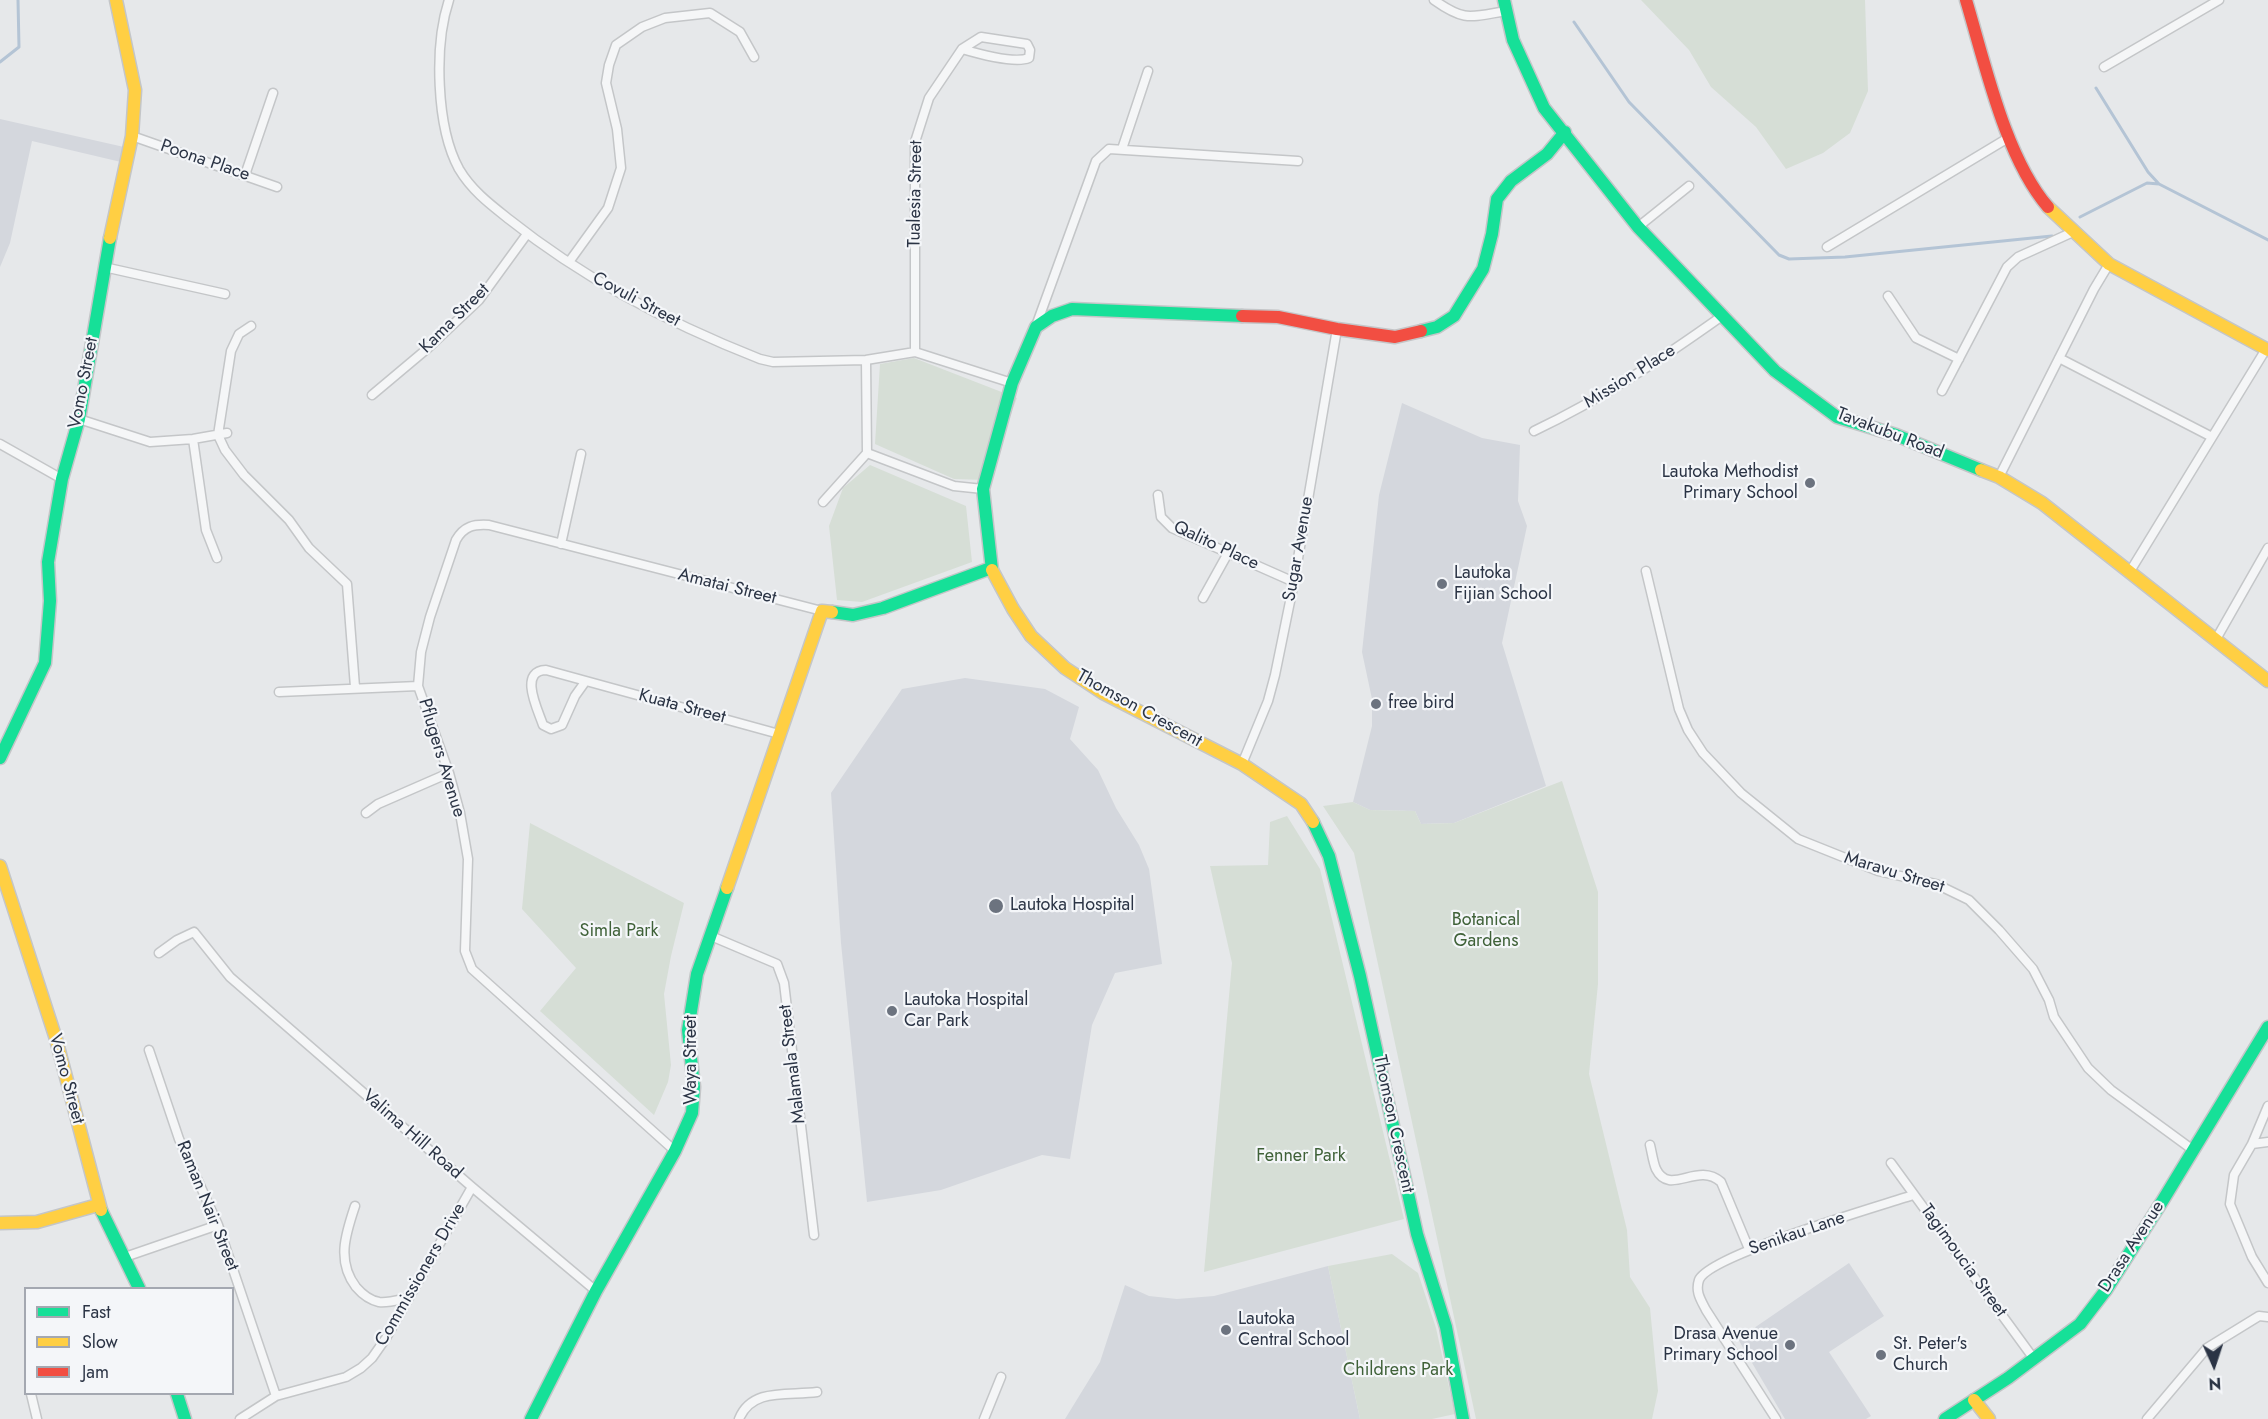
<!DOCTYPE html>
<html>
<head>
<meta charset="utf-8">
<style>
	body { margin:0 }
	#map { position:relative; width:2268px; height:1419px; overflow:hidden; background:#e6e8ea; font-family:Jost,sans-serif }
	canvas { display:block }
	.legend { position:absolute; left:24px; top:1287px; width:210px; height:108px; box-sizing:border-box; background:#f4f6f9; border:2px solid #a4a8b1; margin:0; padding:8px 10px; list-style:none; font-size:18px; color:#2b3445 }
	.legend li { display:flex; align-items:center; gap:12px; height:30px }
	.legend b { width:30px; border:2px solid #a4a8b1 }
	.north { position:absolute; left:2184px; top:1335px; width:60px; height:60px; -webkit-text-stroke:4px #f4f6f9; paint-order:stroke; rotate:177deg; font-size:16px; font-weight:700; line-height:24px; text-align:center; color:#2b3445 }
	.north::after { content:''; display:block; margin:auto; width:21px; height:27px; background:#2b3445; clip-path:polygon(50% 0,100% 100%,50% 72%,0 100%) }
</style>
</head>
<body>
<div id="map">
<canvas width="2268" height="1419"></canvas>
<ul class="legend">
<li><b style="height:8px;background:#16e098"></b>Fast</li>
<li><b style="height:8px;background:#ffcf43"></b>Slow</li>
<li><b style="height:8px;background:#f24e42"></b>Jam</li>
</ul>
<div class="north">N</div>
</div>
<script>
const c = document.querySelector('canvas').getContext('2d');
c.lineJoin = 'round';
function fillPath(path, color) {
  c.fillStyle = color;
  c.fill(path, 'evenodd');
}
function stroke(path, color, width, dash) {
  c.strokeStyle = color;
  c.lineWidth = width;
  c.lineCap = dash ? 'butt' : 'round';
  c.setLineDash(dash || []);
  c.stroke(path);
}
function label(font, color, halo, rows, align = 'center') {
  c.font = font + ' Jost,sans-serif';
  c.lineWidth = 4.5;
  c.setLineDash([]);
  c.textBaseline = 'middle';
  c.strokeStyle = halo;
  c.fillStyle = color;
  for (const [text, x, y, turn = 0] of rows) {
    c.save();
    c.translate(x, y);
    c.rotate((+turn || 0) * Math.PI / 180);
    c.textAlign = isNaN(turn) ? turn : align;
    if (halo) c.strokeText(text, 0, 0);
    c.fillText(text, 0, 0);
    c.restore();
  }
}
fillPath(new Path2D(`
	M0,119L124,147L121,162L32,141L10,243L0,267Z
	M1402,403L1482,438L1520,445L1518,501L1527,526L1502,643L1546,786L1454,823L1421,824L1415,811L1370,810L1353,802L1372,726V699L1362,652L1379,495Z
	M965,678L1045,689L1079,707L1070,739L1098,770L1116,808L1139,845L1149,869L1162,964L1115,973L1092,1025L1070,1159L1042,1155L941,1190L867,1202L841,943L831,793L902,689Z
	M1849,1263L1884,1316L1829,1352L1871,1416L1866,1419H1785L1738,1339Z
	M1328,1266L1360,1419H1065L1100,1362L1125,1285L1149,1296L1177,1299L1214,1296Z`), '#d4d7dd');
fillPath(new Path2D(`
	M1641,0H1865L1868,91L1850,133L1823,153L1786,169L1756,127L1711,87L1689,50Z
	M914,358L1017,398L986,480L954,479L875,444L880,364Z
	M870,465L966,506L972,562L862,602L837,600L829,526L843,488Z
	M1562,781L1598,892V984L1589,1074L1627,1230L1630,1277L1650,1308L1658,1391L1652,1419H1476L1354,853L1323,806L1353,802L1370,810L1415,811L1421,824L1454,823Z
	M1287,816L1320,869L1404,1219L1204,1272L1232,963L1210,866L1268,865L1270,822Z
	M530,823L684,903L671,956L664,994L671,1065L668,1082L654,1115L540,1011L576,968L522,909Z
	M1392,1254L1418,1273L1436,1328L1455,1414L1432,1419H1360L1328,1266Z`), '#d6ded6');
stroke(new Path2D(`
	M1574,22L1629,102L1779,255L1789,259L1845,257L2052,236
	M0,62L19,47L18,0
	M2096,88L2148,172L2159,184
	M2080,217L2147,183L2159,184L2268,240`), '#b4c4d5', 3);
const street = new Path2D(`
	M449,0C434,45 436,127 459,169C472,191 491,205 510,220C585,280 671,324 760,359L773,362L866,360L915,352L1012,383
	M1434,0C1465,22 1470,17 1506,11
	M2104,67L2219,0
	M132,136L277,187
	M1122,149L1148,71
	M245,175L273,93
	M1638,227L1689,186
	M1827,247L2008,138
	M569,262L608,208L621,168L617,129L606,83L609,65L616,45L642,27L665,18L710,13L740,32L754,57
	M104,267L225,294
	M1888,296L1916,338L1959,359
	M251,326L239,334L231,351L218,435L225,450L244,475L289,520L309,548L347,584L355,687
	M1036,326L1096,161L1109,149L1298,161
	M915,352V142L929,98L962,49L981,37L1027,44L1030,50L1029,58C1014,64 979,54 962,49
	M2059,358L2212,437
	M866,360L867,453
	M1942,391L2007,267L2018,257L2073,232
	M372,395L428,348L479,300L527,234
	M79,419L150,442L193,439L227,433
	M1534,431C1603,398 1660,360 1722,316
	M193,439L206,530L217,558
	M0,444L62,479
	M867,453L954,486L983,489
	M1999,477L2094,289L2109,264
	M1158,495L1161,517L1172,528L1294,582
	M823,502L867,453
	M561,544L581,454
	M1646,571L1679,709L1688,730L1703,753L1741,793L1798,839L1878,871L1936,884L1969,900L1999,930L2033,969L2049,1000L2054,1017L2088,1068L2111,1090L2193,1150
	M2129,573L2266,349
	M1203,598L1228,553
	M2215,641L2268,548
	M585,682L575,696L562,725L551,729L543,725C538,710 518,671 546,670L779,734
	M279,692L418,686
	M1242,764L1268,701L1275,675L1294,582L1337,329
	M366,813L378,804L449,773
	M711,936L777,964L784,983L814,1235
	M159,953L177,940L194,932L230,977L472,1187L596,1291
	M149,1050L179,1139L218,1225L276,1396
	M2268,1142L2252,1144L2234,1175L2230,1204L2252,1257L2268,1283
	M2252,1144L2268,1106
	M1650,1145C1652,1153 1653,1162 1656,1169C1670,1197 1697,1161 1721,1182L1749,1249
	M675,1151L472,969L465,951L468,859L460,813L449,773L418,686L421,652L430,617L456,540C464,526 474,524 489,525L822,611
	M1891,1163L2034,1359
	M355,1206C346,1233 336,1261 356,1287C362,1294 369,1300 379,1302C388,1303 398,1300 407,1298
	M125,1257L218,1225
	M31,1394L37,1419
	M240,1419L276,1396L346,1377L361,1368L372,1358L386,1338L472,1187
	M739,1419C752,1387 789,1396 817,1392
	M984,1419L1001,1377
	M1776,1419L1706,1310C1701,1300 1695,1292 1699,1280C1709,1255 1880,1206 1913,1195
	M2147,1419L2207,1348L2259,1316L2268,1317`);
const fast = new Path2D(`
	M1504,0L1513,40L1544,108L1638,227L1775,371L1837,417L1896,435L1981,470
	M1421,331L1437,327L1454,316L1483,269L1492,234L1497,199L1511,181L1547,154L1565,132
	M992,570L983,489L1012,383L1036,327L1052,316L1072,309L1242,316
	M832,612L853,615L883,608L991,568
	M0,758L45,663L50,601L48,562L62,479L79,419L110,238
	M1313,822L1329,856L1360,976L1417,1234L1446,1327L1463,1419
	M101,1210L139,1288
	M177,1394L185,1419
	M531,1419L596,1291L675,1151L692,1113L694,1087L688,1030L697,974L727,888
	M1945,1419L2008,1378L2080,1324L2106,1290L2163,1200L2268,1027`);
const slow = new Path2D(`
	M2048,207L2109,264L2268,350
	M110,238L132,136L135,90L116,0
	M1981,470L1999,477L2042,503L2268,681
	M992,570L1013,609L1031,636L1065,668L1103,693L1242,764L1301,804L1313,822
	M0,866L56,1039L101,1210
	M727,888L822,611L832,612
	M0,1223L37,1222L98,1205
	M1974,1400L1989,1419`);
const jam = new Path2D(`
	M1966,0C1985,63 2005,157 2048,207
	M1242,316L1278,317L1337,329L1395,337L1421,331`);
stroke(street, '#c4c6c8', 11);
stroke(fast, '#c4c6c8', 15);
stroke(slow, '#c4c6c8', 15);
stroke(jam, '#c4c6c8', 15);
stroke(street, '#f5f6f7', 8);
stroke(fast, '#16e098', 12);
stroke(slow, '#ffcf43', 12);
stroke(jam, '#f24e42', 12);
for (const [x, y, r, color] of [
	[1810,483,6,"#6c737f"],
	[1442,584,6,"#6c737f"],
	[1376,704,6,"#6c737f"],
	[996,906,8,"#6c737f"],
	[892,1011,6,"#6c737f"],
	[1226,1330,6,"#6c737f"],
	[1790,1345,6,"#6c737f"],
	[1881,1355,6,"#6c737f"]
]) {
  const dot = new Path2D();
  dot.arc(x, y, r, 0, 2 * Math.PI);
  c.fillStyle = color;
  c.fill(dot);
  stroke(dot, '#f4f6f9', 2);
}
label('18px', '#2b3445', '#f4f6f9', [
	["Poona Place",205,161,19],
	["Tualesia Street",916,194,-89],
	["Covuli Street",636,300,28],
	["Kama Street",455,319,-45],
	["Mission Place",1630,377,-32],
	["Vomo Street",84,383,-79],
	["Tavakubu Road",1890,434,21],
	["Qalito Place",1216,546,25],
	["Sugar Avenue",1299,549,-80],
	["Amatai Street",727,587,14],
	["Kuata Street",682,707,15],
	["Thomson Crescent",1139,709,29],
	["Pflugers Avenue",441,758,73],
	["Maravu Street",1894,873,17],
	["Waya Street",692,1060,-90],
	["Malamala Street",793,1064,-97],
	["Vomo Street",66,1079,75],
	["Thomson Crescent",1393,1124,78],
	["Valima Hill Road",412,1135,41],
	["Raman Nair Street",207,1206,68],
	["Senikau Lane",1797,1234,-19],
	["Drasa Avenue",2132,1247,-57],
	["Tagimoucia Street",1963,1261,54],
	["Commissioners Drive",421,1275,-60]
]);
label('18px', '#2b3445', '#f4f6f9', [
	["Lautoka Methodist",1798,473,"right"],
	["Primary School",1798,494,"right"],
	["Lautoka",1454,574],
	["Fijian School",1454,595],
	["free bird",1388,704],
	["Lautoka Hospital",1010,906],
	["Lautoka Hospital",904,1001],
	["Car Park",904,1022],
	["Lautoka",1238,1320],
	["Central School",1238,1341],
	["Drasa Avenue",1778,1335,"right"],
	["Primary School",1778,1356,"right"],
	["St. Peter's",1893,1345],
	["Church",1893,1366]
], 'left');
label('18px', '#3f6138', '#f4f6f9', [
	["Botanical",1486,921],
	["Gardens",1486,942],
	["Simla Park",619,932],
	["Fenner Park",1301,1157],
	["Childrens Park",1398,1371]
]);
</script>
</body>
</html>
